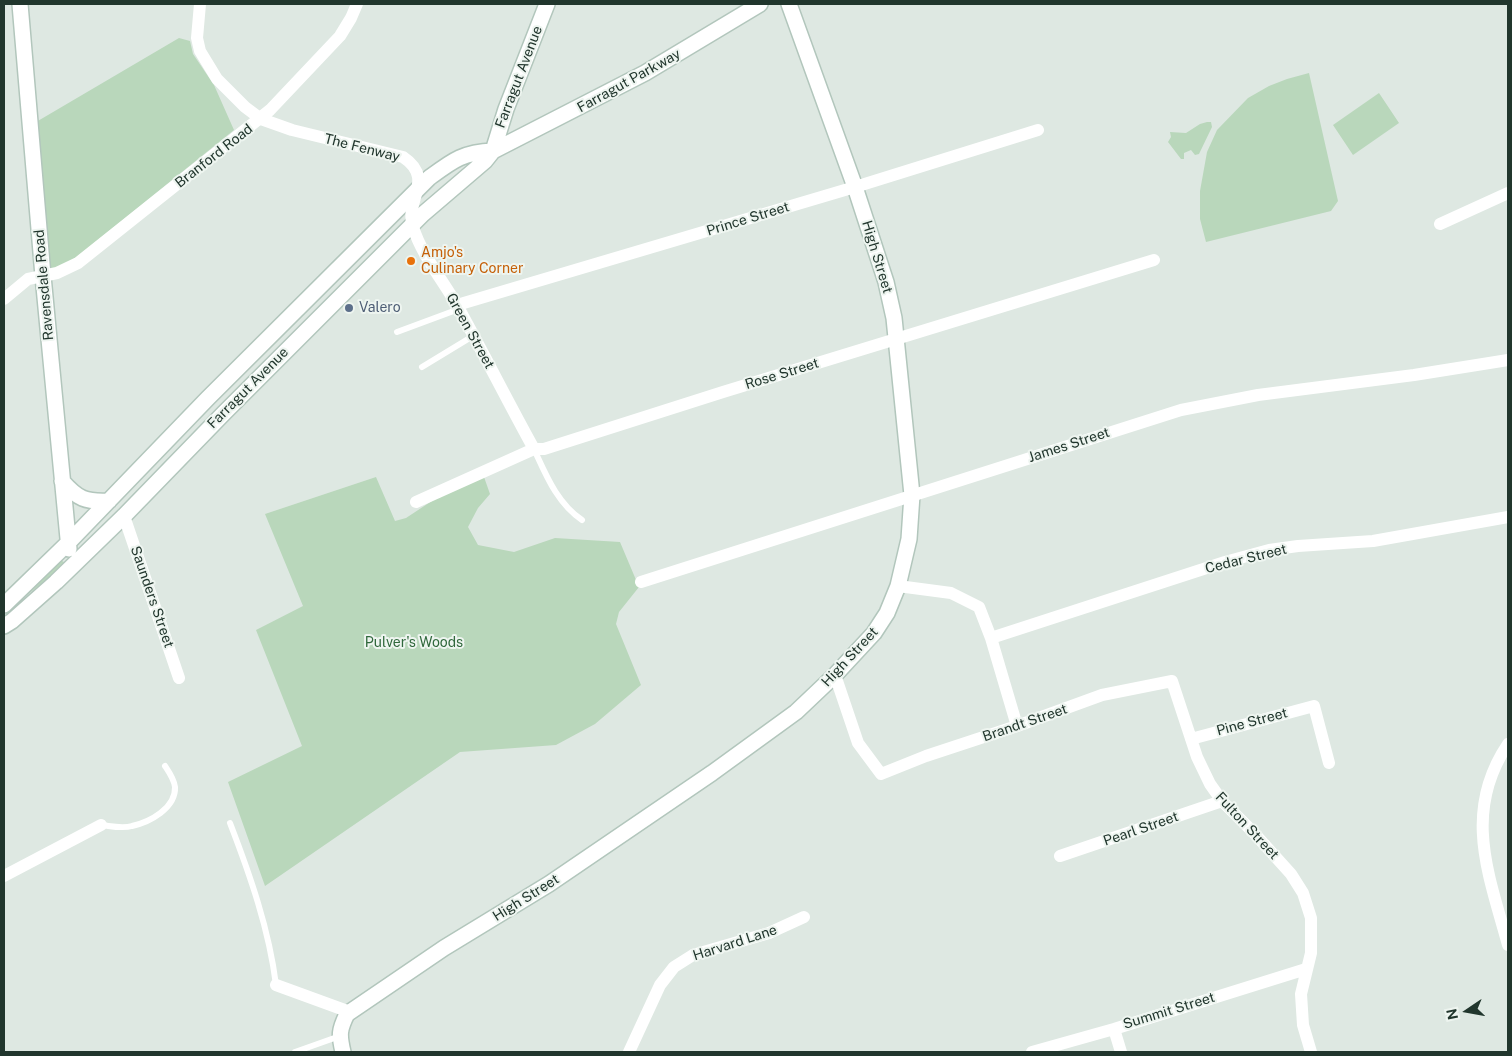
<!DOCTYPE html>
<html>
<head>
<meta charset="utf-8">
<style>
	body { margin:0 }
	#map { position:relative; width:1512px; height:1056px; overflow:hidden; background:#dee8e2; font-family:"Public Sans",sans-serif }
	canvas { display:block }
	.frame { position:absolute; inset:0; border:5px solid #21362d; pointer-events:none }
	.north { position:absolute; left:1442px; top:986px; width:50px; height:50px; -webkit-text-stroke:4px #eef5f0; paint-order:stroke; rotate:258deg; font-size:14px; font-weight:700; line-height:20px; text-align:center; color:#21362d }
	.north::after { content:''; display:block; margin:auto; width:18px; height:22px; background:#21362d; clip-path:polygon(50% 0,100% 100%,50% 72%,0 100%) }
</style>
</head>
<body>
<div id="map">
<canvas width="1512" height="1056"></canvas>
<div class="frame"></div>
<div class="north">N</div>
</div>
<script>
const c = document.querySelector('canvas').getContext('2d');
c.lineJoin = 'round';
function fillPath(path, color) {
  c.fillStyle = color;
  c.fill(path, 'evenodd');
}
function stroke(path, color, width, dash) {
  c.strokeStyle = color;
  c.lineWidth = width;
  c.lineCap = dash ? 'butt' : 'round';
  c.setLineDash(dash || []);
  c.stroke(path);
}
function label(font, color, halo, rows, align = 'center') {
  c.font = font + ' "Public Sans",sans-serif';
  c.lineWidth = 4;
  c.setLineDash([]);
  c.textBaseline = 'middle';
  c.strokeStyle = halo;
  c.fillStyle = color;
  for (const [text, x, y, turn = 0] of rows) {
    c.save();
    c.translate(x, y);
    c.rotate((+turn || 0) * Math.PI / 180);
    c.textAlign = isNaN(turn) ? turn : align;
    if (halo) c.strokeText(text, 0, 0);
    c.fillText(text, 0, 0);
    c.restore();
  }
}
fillPath(new Path2D(`
	M179,38L190,41L193,54L214,85L234,130L57,273L43,276L31,125Z
	M1309,73L1338,201L1331,211L1206,242L1200,219V191L1207,152L1217,130L1248,98L1269,86L1287,79Z
	M1379,93L1399,123L1353,155L1333,125Z
	M1207,122H1211L1212,127L1199,154L1195,155L1191,150L1184,153V159H1181L1168,142L1171,137L1170,132L1186,133L1200,124Z
	M376,477L395,521L406,518L444,493L484,477L490,494L478,508L468,527L478,545L514,552L555,538L620,542L639,587L619,612L616,624L641,685L595,724L556,745L460,752L265,886L228,782L302,746L256,630L303,606L265,514Z
	M60,560L64,562L62,567L12,607Z`), '#b9d7bb');
const secondary = new Path2D(`
	M20,4L43,276L69,549
	M62,481C78,499 85,502 109,501
	M4,605L68,543L208,398L429,178C452,161 463,152 493,151L645,73L760,4
	M4,626L12,621L56,582L124,516L224,413L423,214L485,161L493,151L506,109L547,4
	M343,1052C339,1035 339,1030 347,1014L444,948L549,884L712,773L796,712L835,675L874,633L887,613L898,586L909,539L912,495L894,318L886,282L855,187L789,4`);
stroke(secondary, '#b2c6bc', 18);
stroke(new Path2D(`
	M397,332L459,309
	M422,367L473,336
	M534,449C546,475 557,503 582,520
	M230,823C250,875 269,929 276,985
	M101,825C111,826 122,829 132,826C150,822 176,808 175,787C174,779 169,772 165,766
	M295,1052L340,1036`), '#fff', 6);
stroke(new Path2D(`
	M200,4L197,38L200,51L217,79L245,107L261,119L292,130L403,157C436,179 404,201 413,227C422,256 443,280 458,307C484,354 508,402 534,449
	M1440,224L1508,193
	M4,299L28,279L57,273L78,263L270,110L340,36L351,18L357,4
	M457,305L855,187L1038,130
	M416,502L534,449H544L723,392L1154,260
	M124,516L179,678
	M641,582L1181,410L1258,395L1414,375L1508,360
	M898,586L951,593L979,607L991,638L1017,726
	M991,638L1225,562L1269,550L1298,546L1373,541L1508,517
	M835,675L858,743L881,774L926,756L1017,726L1102,695L1172,681L1197,757L1210,784L1222,801L1254,833L1291,874L1303,893L1311,918V953L1301,994L1303,1025L1311,1052
	M1191,739L1314,706L1329,763
	M1508,744C1462,812 1489,875 1508,945
	M1060,856L1222,801
	M4,876L101,825
	M276,985L350,1012
	M1114,1029L1121,1052
	M629,1052L660,985L674,967L693,955L769,933L804,917
	M1032,1052L1114,1029L1306,969`), '#fff', 12);
stroke(secondary, '#fff', 15);
for (const [x, y, r, color] of [
	[411,261,5,"#e8710a"],
	[349,308,5,"#5c6f8a"]
]) {
  const dot = new Path2D();
  dot.arc(x, y, r, 0, 2 * Math.PI);
  c.fillStyle = color;
  c.fill(dot);
  stroke(dot, '#eef5f0', 2);
}
label('14px', '#21362d', '#eef5f0', [
	["Farragut Avenue",519,77,-69],
	["Farragut Parkway",629,81,-29],
	["The Fenway",362,148,14],
	["Branford Road",214,156,-38],
	["Prince Street",748,219,-17],
	["High Street",877,257,73],
	["Ravensdale Road",44,285,-95],
	["Green Street",470,331,61],
	["Rose Street",782,374,-17],
	["Farragut Avenue",248,388,-45],
	["James Street",1069,445,-18],
	["Cedar Street",1246,559,-14],
	["Saunders Street",152,597,71],
	["High Street",850,657,-47],
	["Pine Street",1252,722,-15],
	["Brandt Street",1025,723,-19],
	["Fulton Street",1247,826,47],
	["Pearl Street",1141,829,-19],
	["High Street",526,898,-32],
	["Harvard Lane",735,943,-18],
	["Summit Street",1169,1011,-17]
]);
label('14px', '#c56008', '#eef5f0', [
	["Amjo's",421,253],
	["Culinary Corner",421,269]
], 'left');
label('14px', '#4e5e75', '#eef5f0', [
	["Valero",359,308]
], 'left');
label('14px', '#30683c', '#eef5f0', [
	["Pulver's Woods",414,643]
]);
</script>
</body>
</html>
